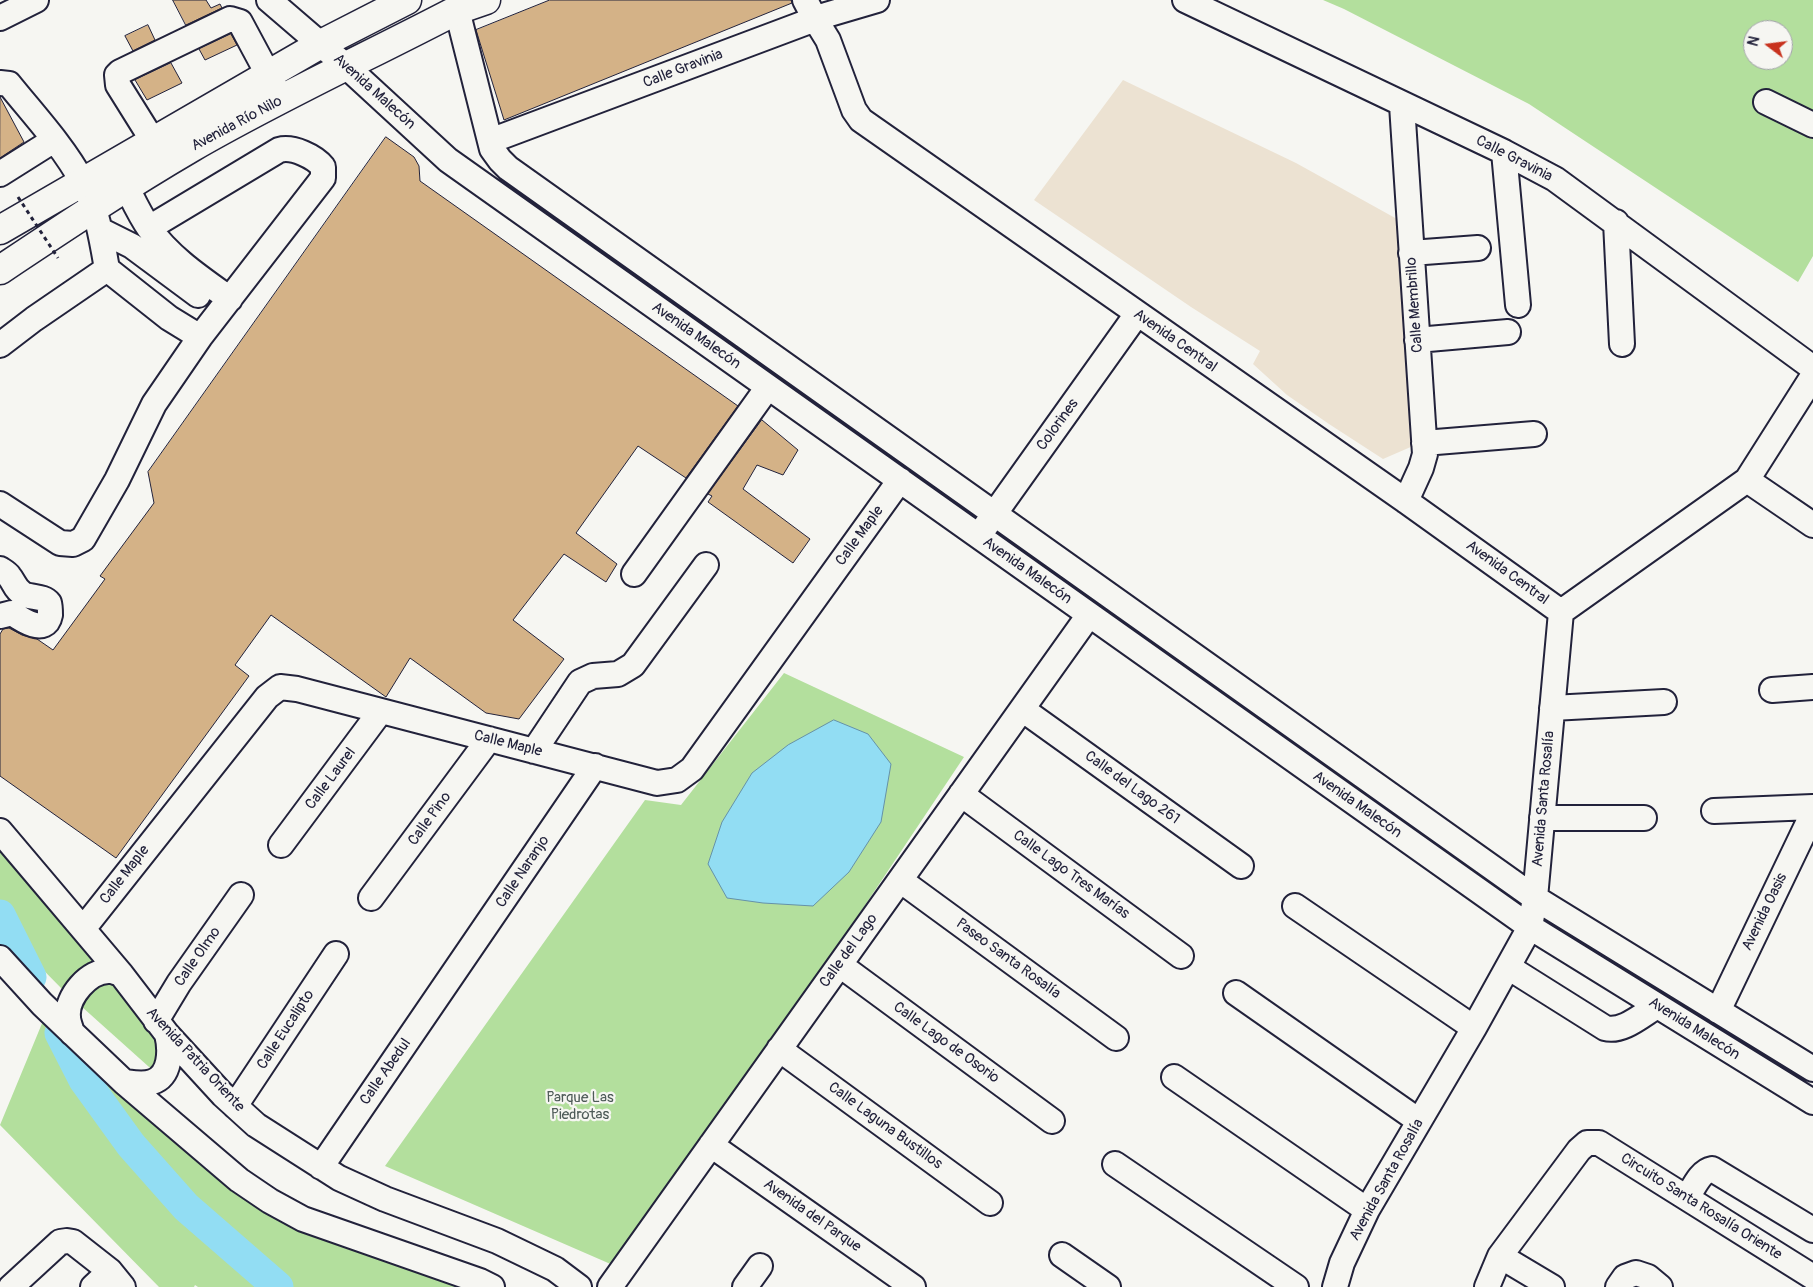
<!DOCTYPE html>
<html>
<head>
<meta charset="utf-8">
<style>
	body { margin:0 }
	#map { position:relative; width:1813px; height:1287px; overflow:hidden; background:#f6f6f2; font-family:Pangolin,sans-serif }
	canvas { display:block }
	.north { position:absolute; left:1743px; top:20px; width:50px; height:50px; box-sizing:border-box; background:#f6f6f2; border:1px solid #a1a1a9; border-radius:50%; rotate:285deg; font-size:14px; font-weight:700; line-height:20px; text-align:center; color:#22223b }
	.north::after { content:''; display:block; margin:auto; width:18px; height:22px; background:#c8321e; clip-path:polygon(50% 0,100% 100%,50% 72%,0 100%) }
</style>
</head>
<body>
<div id="map">
<canvas width="1813" height="1287"></canvas>
<div class="north">N</div>
</div>
<script>
const c = document.querySelector('canvas').getContext('2d');
c.lineJoin = 'round';
function fillPath(path, color) {
  c.fillStyle = color;
  c.fill(path, 'evenodd');
}
function stroke(path, color, width, dash) {
  c.strokeStyle = color;
  c.lineWidth = width;
  c.lineCap = dash ? 'butt' : 'round';
  c.setLineDash(dash || []);
  c.stroke(path);
}
function label(font, color, halo, rows, align = 'center') {
  c.font = font + ' Pangolin,sans-serif';
  c.lineWidth = 4.5;
  c.setLineDash([]);
  c.textBaseline = 'middle';
  c.strokeStyle = halo;
  c.fillStyle = color;
  for (const [text, x, y, turn = 0] of rows) {
    c.save();
    c.translate(x, y);
    c.rotate((+turn || 0) * Math.PI / 180);
    c.textAlign = isNaN(turn) ? turn : align;
    if (halo) c.strokeText(text, 0, 0);
    c.fillText(text, 0, 0);
    c.restore();
  }
}
fillPath(new Path2D(`
	M1123,80L1296,163L1397,219L1413,446L1383,459L1329,424L1287,395L1253,364L1260,351L1191,307L1034,200Z`), '#ece2d2');
fillPath(new Path2D(`
	M1323,0H1813V256L1798,282L1529,104L1344,9ZM1753,30H1783V60H1753Z
	M784,673L964,757L622,1269L385,1166L645,800L681,805Z
	M0,852L85,948L128,1004L182,1066L168,1084L62,989L0,926Z
	M43,1021L161,1128L429,1275L456,1287H198L195,1285L194,1287H159L0,1125Z`), '#b3df9d');
const water = new Path2D(`
	M834,720L868,734L891,764L881,822L849,872L813,906L763,903L727,898L708,864L722,822L752,773L788,745Z`);
fillPath(water, '#92ddf3');
stroke(water, '#6592a9', 1);
stroke(new Path2D(`
	M0,915L31,977
	M60,1033L84,1080L131,1145L186,1207L278,1287`), '#92ddf3', 31);
const building = new Path2D(`
	M173,0H206L211,8L220,4L222,8L186,25Z
	M550,0H791L792,3L504,120L476,30Z
	M148,25L155,40L133,51L125,36Z
	M231,34L237,45L205,60L199,49Z
	M171,63L182,83L147,100L135,80Z
	M0,97L24,142L0,158Z
	M386,137L414,157L419,166L420,181L738,406L686,478L638,446L576,533L617,564L606,582L564,554L513,620L564,659L519,719L486,713L410,658L386,697L271,615L235,665L249,676L116,858L0,776V634L3,629L9,628L22,635L37,639L53,650L105,579L100,576L154,503L148,472Z
	M762,420L798,450L783,475L757,465L743,489L810,539L793,563L708,502L712,496L708,494Z`);
fillPath(building, '#d4b287');
stroke(building, '#22223b', 1);
const minor = new Path2D(`
	M269,0L347,67L448,160L1530,927L1813,1102
	M805,0L815,19L828,40L854,110L861,120L1406,501L1561,612
	M1185,0L1504,152L1555,179L1813,368
	M457,10L492,149L500,160L508,168L1535,898L1813,1069
	M0,18L36,0
	M0,83L9,84C34,115 63,146 82,181C97,208 102,240 107,269L169,318L200,337
	M1766,102L1813,125
	M1402,105L1425,454L1421,468L1406,501
	M153,141L118,85L117,75L120,72L230,19L240,22L277,91
	M490,141L826,15L877,0
	M1504,152L1518,305
	M118,171C129,190 137,211 149,228C169,257 202,279 230,299
	M0,174L54,140
	M1616,222L1622,344
	M100,230L132,246L198,295
	M1411,253L1478,248
	M1417,340L1508,332
	M0,345L34,319L107,269
	M1424,443L1534,434
	M1747,480L1813,525
	M0,504L60,543L73,544L83,539L117,480L154,404L200,337L323,178V167C315,157 293,146 279,150L149,228
	M985,527L1137,314
	M0,569C3,571 7,573 9,576C15,583 14,588 23,594C31,598 44,596 49,603C50,606 50,611 50,615C46,636 22,620 12,613L0,616
	M634,574L768,387
	M1772,690L1813,687
	M1552,708L1664,702
	M1022,709L1241,866
	M534,751L580,682L593,676L618,674L633,665L706,565
	M961,794L1181,956
	M1714,811L1813,807
	M1542,818H1644
	M0,831L121,974L167,1034L223,1095L256,1125L339,1178L385,1199L497,1241L555,1269L579,1287
	M281,845L380,712
	M900,880L1116,1038
	M371,898L489,739
	M1295,906L1474,1028
	M83,929L267,697L280,687L297,689L657,783L677,780L692,769L900,480
	M0,958L42,1004L124,1082L239,1180L270,1201L303,1219L480,1281L492,1287
	M840,965L1052,1121
	M1508,967L1605,1028C1622,1033 1642,1015 1657,1006
	M1236,993L1419,1121
	M1718,1011L1813,813
	M156,1021L179,983L241,895
	M72,1033C71,1028 68,1022 68,1017C66,997 89,970 110,971C113,971 118,973 121,974
	M779,1049L990,1203
	M1174,1077L1367,1210
	M124,1082C133,1083 143,1085 152,1082C171,1076 171,1050 167,1034
	M235,1106L336,954
	M711,1145L913,1287
	M1115,1164L1296,1287
	M321,1167L595,766
	M1687,1198C1693,1189 1700,1171 1712,1169L1813,1230
	M1062,1255L1108,1287
	M1500,1256L1552,1287
	M11,1287L60,1242L67,1241L73,1242L110,1271L123,1287
	M93,1287L110,1271
	M610,1287L1089,615
	M745,1287L760,1266
	M1335,1287L1342,1263L1367,1210L1474,1028L1530,927L1535,898L1561,612L1747,480L1813,376
	M1487,1287L1500,1256L1579,1150L1587,1143H1599L1813,1277
	M1618,1287L1625,1277L1636,1273L1648,1277L1660,1287`);
const major = new Path2D(`
	M0,230L321,44L407,0
	M0,270C63,228 126,186 191,148C277,98 369,56 457,10L486,0`);
stroke(minor, '#22223b', 28);
stroke(major, '#22223b', 31);
stroke(minor, '#f6f6f2', 24);
stroke(major, '#f6f6f2', 28);
stroke(new Path2D(`
	M18,197L58,258`), '#22223b', 3, [4, 4]);
label('15px', '#22223b', '#f6f6f2', [
	["Calle Gravinia",683,69,-21],
	["Avenida Malecón",374,92,42],
	["Avenida Río Nilo",237,124,-28],
	["Calle Gravinia",1514,159,27],
	["Calle Membrillo",1415,305,-94],
	["Avenida Malecón",696,336,35],
	["Avenida Central",1175,341,35],
	["Colorines",1058,425,-54],
	["Calle Maple",860,536,-54],
	["Avenida Malecón",1027,571,35],
	["Avenida Central",1507,573,36],
	["Calle Maple",508,744,14],
	["Calle Laurel",331,779,-53],
	["Calle del Lago 261",1132,788,36],
	["Avenida Santa Rosalía",1544,799,-85],
	["Avenida Malecón",1357,805,35],
	["Calle Pino",430,819,-54],
	["Calle Naranjo",523,872,-56],
	["Calle Maple",125,875,-52],
	["Calle Lago Tres Marías",1071,875,36],
	["Avenida Oasis",1765,912,-64],
	["Calle del Lago",849,951,-54],
	["Calle Olmo",198,957,-55],
	["Paseo Santa Rosalía",1008,959,36],
	["Avenida Malecón",1694,1029,32],
	["Calle Eucalipto",286,1030,-57],
	["Calle Lago de Osorio",946,1043,36],
	["Avenida Patria Oriente",195,1060,47],
	["Calle Abedul",386,1072,-55],
	["Calle Laguna Bustillos",885,1126,36],
	["Avenida Santa Rosalía",1387,1180,-61],
	["Circuito Santa Rosalía Oriente",1701,1207,32],
	["Avenida del Parque",812,1216,35]
]);
label('15px', '#4e5b58', '#f6f6f2', [
	["Parque Las",580,1098],
	["Piedrotas",580,1115]
]);
</script>
</body>
</html>
